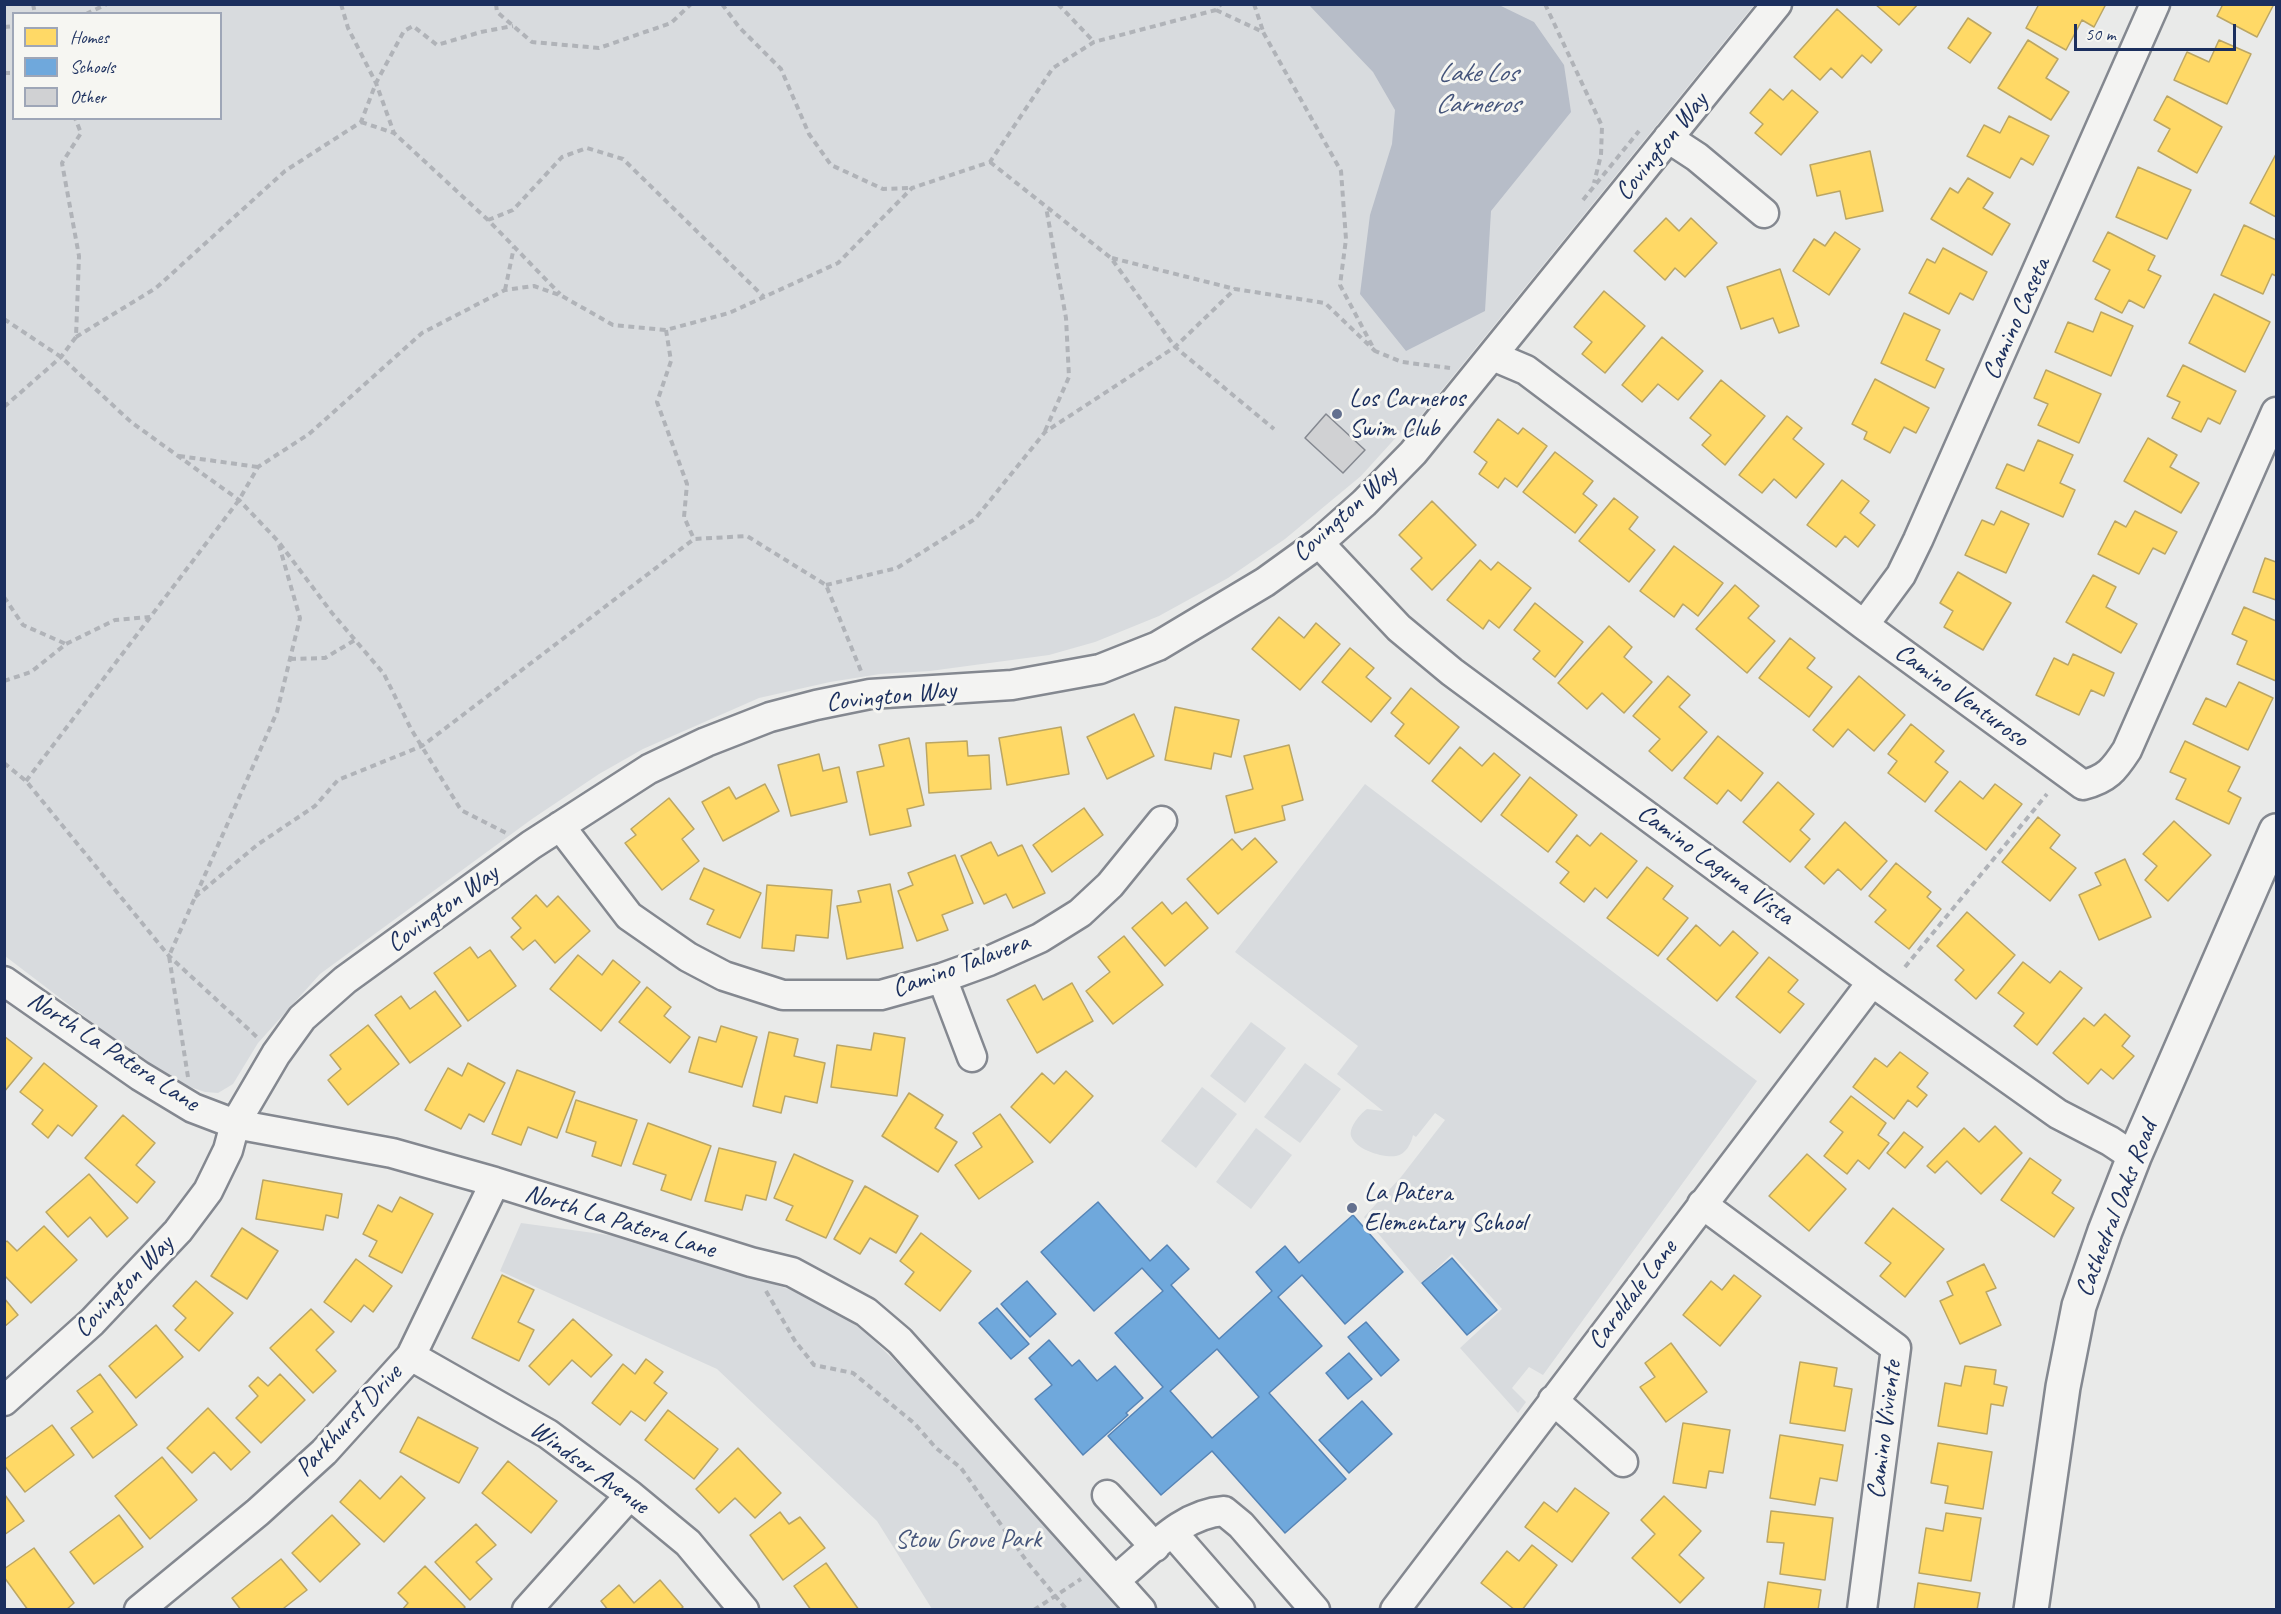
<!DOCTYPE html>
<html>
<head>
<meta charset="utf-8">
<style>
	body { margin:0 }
	#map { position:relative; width:2281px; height:1614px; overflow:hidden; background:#e9eae9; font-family:Caveat,sans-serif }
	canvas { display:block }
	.frame { position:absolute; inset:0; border:6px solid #1b2f5e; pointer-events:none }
	.legend { position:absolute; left:12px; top:12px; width:210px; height:108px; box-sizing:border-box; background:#f6f6f2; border:2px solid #9ea6b7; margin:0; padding:8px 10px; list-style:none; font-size:18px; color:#1b2f5e }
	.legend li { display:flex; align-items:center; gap:12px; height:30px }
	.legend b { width:30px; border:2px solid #9ea6b7 }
	.scale { position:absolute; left:2074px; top:24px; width:162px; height:27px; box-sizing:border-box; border:3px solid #1b2f5e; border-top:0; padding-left:8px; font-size:18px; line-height:21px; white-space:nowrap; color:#1b2f5e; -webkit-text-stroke:4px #f6f6f2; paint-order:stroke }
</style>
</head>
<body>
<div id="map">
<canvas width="2281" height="1614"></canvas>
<div class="frame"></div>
<ul class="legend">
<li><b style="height:16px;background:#ffd966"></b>Homes</li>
<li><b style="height:16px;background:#6fa8dc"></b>Schools</li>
<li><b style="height:16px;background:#d0d1d3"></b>Other</li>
</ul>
<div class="scale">50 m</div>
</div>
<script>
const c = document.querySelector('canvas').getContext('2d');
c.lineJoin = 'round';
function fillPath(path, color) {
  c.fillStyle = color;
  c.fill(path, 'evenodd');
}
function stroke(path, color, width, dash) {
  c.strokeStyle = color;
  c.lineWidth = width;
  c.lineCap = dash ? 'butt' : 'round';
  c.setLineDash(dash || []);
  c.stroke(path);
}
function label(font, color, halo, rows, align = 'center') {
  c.font = font + ' Caveat,sans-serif';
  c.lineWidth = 6;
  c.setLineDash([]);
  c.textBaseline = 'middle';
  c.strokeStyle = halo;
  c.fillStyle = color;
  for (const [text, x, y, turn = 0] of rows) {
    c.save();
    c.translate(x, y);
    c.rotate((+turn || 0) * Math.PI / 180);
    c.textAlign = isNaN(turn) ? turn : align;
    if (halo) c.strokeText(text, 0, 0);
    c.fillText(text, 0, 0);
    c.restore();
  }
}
fillPath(new Path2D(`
	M4,5H1754L1415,423L1410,422L1361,476L1285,539L1228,578L1159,616L1095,642L1049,655L930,671L880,674L830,682L759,698L643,749L599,774L532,819L320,974L258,1043L233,1084L218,1093L205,1092L184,1085L157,1072L5,956ZM14,14H220V118H14Z
	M1365,784L1757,1081L1543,1375L1529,1367L1512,1388L1526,1402L1518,1413L1460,1348L1502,1309L1452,1254L1421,1284L1364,1217L1401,1177L1445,1120L1435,1113L1416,1137L1413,1135C1411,1144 1406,1154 1396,1156C1383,1158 1356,1150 1351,1136C1349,1127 1360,1114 1367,1109L1383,1111L1337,1074L1358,1046L1235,952Z
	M1251,1022L1286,1048L1245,1103L1210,1076Z
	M1305,1063L1341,1089L1300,1143L1264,1117Z
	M1202,1087L1237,1114L1196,1168L1161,1141Z
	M1256,1128L1292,1155L1251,1209L1216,1182Z
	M521,1223L630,1238L810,1296L863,1330L901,1367L1121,1609H932L877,1521L717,1369L500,1271Z`), '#d8dbde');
fillPath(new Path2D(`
	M1309,5H1499L1534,22L1564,65L1571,112L1491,211L1485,311L1406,351L1360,294L1370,215L1392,144L1395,110L1373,72Z`), '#b7bdc8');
const homes = new Path2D(`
	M1875,4H1918L1899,25Z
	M2039,4H2106L2094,27L2082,20L2066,50L2026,28Z
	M2223,4H2274L2257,37L2217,16Z
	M1837,9L1882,50L1871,63L1862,55L1842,78L1831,68L1820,80L1794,57Z
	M1968,18L1991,33L1970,63L1948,48Z
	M2028,40L2058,59L2046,78L2069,92L2051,120L1998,88Z
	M2219,40L2251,54L2227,104L2174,80L2187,52L2209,62Z
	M1770,89L1783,100L1792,90L1818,112L1781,155L1755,133L1763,124L1750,113Z
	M2167,96L2222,127L2197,173L2158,151L2170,129L2154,120Z
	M2009,116L2049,136L2033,165L2021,158L2010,178L1967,156L1984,125L2000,133Z
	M1870,151L1883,211L1846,219L1840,191L1817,196L1810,165Z
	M2276,154V217L2250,203Z
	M2138,167L2191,190L2167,239L2116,217Z
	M1968,178L1993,193L1983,208L2010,224L1992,255L1931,219L1950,188L1958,193Z
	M1666,218L1679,231L1691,218L1717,243L1685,277L1675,268L1665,280L1634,251Z
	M2244,225L2276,240V276L2272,274L2263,294L2221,275Z
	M1835,232L1860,249L1829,295L1793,271L1814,239L1825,246Z
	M2108,232L2155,256L2148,270L2161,276L2144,308L2129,300L2122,313L2095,299L2110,270L2093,261Z
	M1943,248L1987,272L1973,300L1960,293L1949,314L1909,293L1927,259L1935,263Z
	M1780,269L1799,326L1779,333L1773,318L1741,329L1727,287Z
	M1604,291L1645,326L1605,373L1582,354L1592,342L1574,327Z
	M2214,294L2270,322L2245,372L2189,343Z
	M2101,312L2133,326L2111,376L2055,352L2068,322L2093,332Z
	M1904,313L1940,330L1926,360L1944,369L1935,388L1881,363Z
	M1662,337L1703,371L1678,400L1658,384L1642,402L1622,385Z
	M2183,365L2236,391L2220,424L2208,418L2201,432L2172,418L2180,402L2167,396Z
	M2046,370L2101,394L2079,443L2038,425L2048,404L2034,398Z
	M1875,379L1929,408L1916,433L1904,427L1890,453L1864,439L1867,432L1852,424Z
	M1721,380L1765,416L1725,465L1702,445L1711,435L1690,418Z
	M1787,416L1802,428L1793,439L1824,464L1796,498L1774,479L1762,493L1739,475Z
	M1498,419L1518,434L1523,428L1547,446L1517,487L1505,478L1498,488L1479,474L1487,462L1474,452Z
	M2148,438L2177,455L2170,467L2199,483L2181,513L2124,481Z
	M2038,440L2073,455L2060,483L2075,490L2063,517L1996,488L2007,464L2024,471Z
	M1555,452L1593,481L1583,494L1597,505L1575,533L1523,492Z
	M1842,480L1869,501L1860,513L1875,525L1858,547L1845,536L1836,547L1807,525Z
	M1614,498L1638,517L1629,529L1655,550L1629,582L1579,541Z
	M1432,501L1476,545L1432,590L1411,569L1422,558L1399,535Z
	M2001,511L2029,524L2006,573L1965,555L1982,520L1994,525Z
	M2135,511L2177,532L2165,554L2153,548L2139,574L2098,554L2115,521L2126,527Z
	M1674,546L1723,583L1698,616L1683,604L1674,617L1640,591Z
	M2265,558L2276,562V600L2253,592Z
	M1480,560L1491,570L1498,562L1531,588L1499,628L1489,620L1483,629L1447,600Z
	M1958,572L2011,603L1983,650L1944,627L1953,611L1940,603Z
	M2093,575L2116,587L2106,607L2137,624L2121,653L2066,622Z
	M1735,585L1759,606L1748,618L1775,641L1747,673L1696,629Z
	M1535,603L1583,642L1555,677L1533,659L1540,651L1514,630Z
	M2244,607L2276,621V681L2237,664L2247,641L2232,634Z
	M1279,617L1304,638L1316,623L1340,644L1300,690L1252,649Z
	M1609,626L1632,647L1624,657L1652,682L1624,713L1602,693L1587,709L1558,683Z
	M1790,638L1815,658L1807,668L1832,687L1809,717L1759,678Z
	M1350,648L1374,668L1366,677L1391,698L1371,722L1322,682Z
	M2073,654L2114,673L2104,696L2091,690L2079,715L2036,695L2054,658L2068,665Z
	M1668,676L1690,695L1679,707L1707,732L1672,771L1649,751L1660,739L1633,716Z
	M1859,676L1905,715L1874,751L1848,729L1833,747L1813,730Z
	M2239,682L2273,698L2248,750L2193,724L2206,698L2226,707Z
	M1411,688L1459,727L1429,764L1395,736L1404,724L1391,713Z
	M1175,707L1239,720L1231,757L1214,753L1211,769L1165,760Z
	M1134,714L1154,756L1107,779L1087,737Z
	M1911,724L1944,751L1935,762L1948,772L1925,802L1888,773L1897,761L1888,754Z
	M1061,727L1069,774L1007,785L999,738Z
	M1718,736L1763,773L1741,801L1728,790L1717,804L1684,778Z
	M909,738L924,805L907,809L911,826L870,835L857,772L884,766L879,745Z
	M967,741L968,756L989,755L991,789L929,793L926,743Z
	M2185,741L2240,767L2228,791L2241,798L2229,824L2176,799L2186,779L2170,772Z
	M1289,745L1303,800L1282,806L1285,820L1235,833L1226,796L1253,789L1244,756Z
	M1460,747L1482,766L1494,753L1520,775L1481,822L1432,781Z
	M819,754L823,771L839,767L847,802L791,816L778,765Z
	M1530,777L1577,815L1548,852L1501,815Z
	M1960,781L1983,799L1995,784L2022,804L1986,850L1935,811Z
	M1778,782L1814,814L1800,830L1810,839L1790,862L1743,822Z
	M765,784L779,811L723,841L702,802L729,787L736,799Z
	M669,798L694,829L682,839L699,861L662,890L625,843L636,835L631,829Z
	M1084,808L1103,835L1052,872L1033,845Z
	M2038,817L2060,835L2050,848L2076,868L2050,901L2002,862Z
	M2174,821L2211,855L2168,901L2145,880L2157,866L2143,854Z
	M1845,822L1887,861L1861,890L1838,869L1824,884L1805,867Z
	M1601,833L1637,861L1607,898L1595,888L1584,902L1560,883L1569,872L1556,862L1577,835L1590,846Z
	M1255,838L1277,862L1218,914L1187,879L1232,839L1242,850Z
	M991,842L998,856L1022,845L1045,893L1013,908L1006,894L984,904L961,856Z
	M955,855L973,903L942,915L948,930L917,941L898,891L913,885L908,873Z
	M2125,859L2151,917L2099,940L2079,895L2101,885L2095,873Z
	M1896,863L1931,892L1927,897L1941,909L1909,949L1875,922L1886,910L1869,896Z
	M1647,867L1673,886L1663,899L1688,918L1658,956L1607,918Z
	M704,868L761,893L740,938L707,924L714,910L690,899Z
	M890,884L903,948L847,959L837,906L861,902L858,891Z
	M767,885L832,890L828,938L796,935L794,951L762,948Z
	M536,895L547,907L558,896L590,931L555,963L535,940L523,950L511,937L521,928L512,918Z
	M1162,902L1172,914L1186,902L1208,928L1165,966L1132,928Z
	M1967,912L2015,955L1976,999L1955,980L1964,970L1937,946Z
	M1696,925L1720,946L1733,931L1758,953L1717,1001L1667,959Z
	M1124,936L1163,985L1113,1024L1086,991L1110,972L1098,957Z
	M470,947L478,958L490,950L516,986L468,1021L434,973Z
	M578,955L602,975L613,960L640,982L601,1031L550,989Z
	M1769,957L1798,980L1788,992L1804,1004L1780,1033L1736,997Z
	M2023,962L2050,983L2060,971L2082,988L2037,1045L2014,1026L2024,1013L1998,993Z
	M1072,983L1093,1021L1037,1053L1007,1000L1035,985L1043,1000Z
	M647,987L671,1007L664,1016L690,1037L670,1063L619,1022Z
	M435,991L461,1026L410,1063L375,1015L401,996L410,1009Z
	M2105,1014L2130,1036L2122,1046L2134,1056L2113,1079L2101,1069L2088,1084L2053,1053L2084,1018L2094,1026Z
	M368,1025L399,1064L348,1105L328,1080L341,1069L330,1055Z
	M721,1026L757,1037L742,1087L689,1072L699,1037L716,1042Z
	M769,1032L798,1039L794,1056L825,1063L817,1103L785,1096L781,1113L753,1106Z
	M874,1033L905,1038L897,1096L831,1087L837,1045L871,1050Z
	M4,1036L32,1058L4,1092Z
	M1900,1052L1928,1073L1917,1087L1927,1095L1917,1107L1908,1100L1894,1119L1853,1087L1875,1058L1887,1067Z
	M44,1063L97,1106L72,1136L58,1125L48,1138L32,1124L43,1110L20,1092Z
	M468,1063L505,1083L484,1122L469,1114L461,1129L425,1110L448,1068L462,1076Z
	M517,1070L575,1092L557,1138L528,1127L521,1145L492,1134Z
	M1066,1071L1093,1096L1050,1143L1011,1107L1042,1073L1054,1084Z
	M909,1093L943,1115L935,1128L957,1142L938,1172L882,1136Z
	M1851,1096L1886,1123L1878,1135L1889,1143L1869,1169L1858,1160L1847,1174L1824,1156L1843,1132L1830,1122Z
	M576,1100L637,1120L621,1166L592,1156L596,1142L566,1132Z
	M1000,1114L1033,1162L979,1199L955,1165L982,1147L973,1133Z
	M123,1115L155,1143L136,1165L155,1182L137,1203L85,1158Z
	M648,1123L711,1146L691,1200L661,1190L666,1175L633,1164Z
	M1995,1126L2022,1153L1981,1194L1947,1161L1935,1173L1927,1166L1964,1128L1979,1142Z
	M1904,1132L1923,1147L1905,1168L1887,1153Z
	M719,1148L776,1162L766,1200L746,1195L742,1210L705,1201Z
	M794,1154L853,1181L826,1238L786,1220L793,1206L774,1198Z
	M1807,1154L1846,1189L1809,1231L1769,1196Z
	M2030,1158L2061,1180L2052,1193L2074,1208L2054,1237L2001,1200Z
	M89,1174L128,1218L107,1237L90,1217L68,1237L46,1212Z
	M263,1180L342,1194L338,1218L326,1215L323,1230L256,1219Z
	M865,1186L918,1216L896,1253L870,1238L860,1254L834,1239Z
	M400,1197L433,1214L402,1273L369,1256L377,1241L363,1234L378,1205L392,1212Z
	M1893,1208L1944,1249L1905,1297L1880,1276L1891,1263L1865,1243Z
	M44,1226L77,1260L31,1303L4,1275V1243L7,1241L17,1251Z
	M242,1228L278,1251L247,1299L211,1276Z
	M921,1233L971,1271L940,1311L905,1284L914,1272L900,1261Z
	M356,1259L392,1286L373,1312L364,1305L351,1322L324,1302Z
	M1984,1264L1996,1288L1986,1292L2001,1325L1960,1344L1940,1301L1953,1295L1947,1282Z
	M502,1275L534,1290L518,1322L534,1330L519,1361L472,1338Z
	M1734,1275L1761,1296L1720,1346L1683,1315L1711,1281L1722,1290Z
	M196,1281L233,1313L199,1351L175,1330L186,1318L173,1306Z
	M4,1298L18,1315L4,1327Z
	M311,1309L334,1332L316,1350L336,1371L313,1393L270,1348Z
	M573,1319L612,1355L591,1377L572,1360L549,1385L529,1366Z
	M156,1325L183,1357L136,1398L109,1366Z
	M1671,1343L1707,1392L1666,1422L1640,1387L1655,1377L1645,1363Z
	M646,1359L663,1372L654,1383L667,1393L645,1421L631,1411L620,1425L592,1403L623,1364L635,1374Z
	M1800,1362L1837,1368L1834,1386L1852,1389L1845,1431L1790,1423Z
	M1965,1366L1996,1370L1994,1384L2007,1387L2003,1406L1991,1404L1987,1434L1938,1426L1945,1383L1961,1386Z
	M100,1374L137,1425L93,1458L71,1428L93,1412L77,1391Z
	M280,1374L305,1400L261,1443L236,1418L258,1396L249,1386L258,1377L268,1386Z
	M208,1408L250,1452L231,1470L214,1452L192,1473L167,1448Z
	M668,1410L718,1449L694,1479L645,1440Z
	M418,1417L478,1448L459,1483L400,1452Z
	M1683,1423L1730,1430L1723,1473L1709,1471L1706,1488L1673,1483Z
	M52,1425L74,1455L25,1492L4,1465V1460Z
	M1780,1435L1843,1445L1837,1481L1820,1478L1815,1505L1770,1498Z
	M1938,1443L1992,1452L1983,1509L1945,1503L1948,1486L1931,1483Z
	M738,1448L781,1493L755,1518L735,1498L719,1513L696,1489Z
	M162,1457L197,1500L150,1539L115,1496Z
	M508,1461L557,1501L531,1533L482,1493Z
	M401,1476L425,1498L384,1542L340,1502L360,1480L380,1499Z
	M1575,1488L1609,1513L1572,1562L1525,1527L1544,1502L1557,1512Z
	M5,1495L24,1521L4,1535V1495Z
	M1664,1496L1701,1531L1679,1555L1704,1578L1680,1603L1632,1558L1655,1534L1641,1520Z
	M1771,1511L1833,1518L1825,1580L1780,1574L1784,1543L1767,1542Z
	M780,1512L789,1524L800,1517L825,1548L783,1580L750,1535Z
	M1946,1513L1981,1518L1971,1581L1919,1573L1926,1528L1943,1531Z
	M119,1515L143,1547L94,1584L70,1552Z
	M332,1515L360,1544L320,1582L292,1553Z
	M476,1524L496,1545L476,1562L492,1579L470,1600L435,1562Z
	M1532,1545L1557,1565L1522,1610H1515L1481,1583L1507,1551L1519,1561Z
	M34,1548L74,1603L66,1610H28L4,1577V1569Z
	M281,1559L307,1590L284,1608L285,1610H241L232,1598Z
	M826,1563L859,1610H811L794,1586Z
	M425,1566L465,1607L463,1610H402L408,1603L398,1593Z
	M660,1580L683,1607L680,1610H608L601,1601L619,1585L634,1603Z
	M1768,1582L1821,1590L1818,1610H1764Z
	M1918,1583L1980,1593L1977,1610H1914Z`);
fillPath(homes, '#ffd966');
stroke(homes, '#bba664', 1.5);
const schools = new Path2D(`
	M1098,1202L1150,1261L1167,1245L1189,1269L1171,1285L1219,1339L1272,1291L1256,1272L1285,1246L1299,1263L1353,1215L1403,1272L1345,1324L1302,1275L1278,1297L1322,1346L1269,1393L1346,1479L1285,1533L1212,1451L1161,1495L1108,1436L1163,1387L1115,1333L1163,1291L1142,1268L1094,1311L1041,1252ZM1217,1349L1259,1397L1212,1438L1170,1391Z
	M1452,1258L1497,1310L1467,1335L1422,1283Z
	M1027,1281L1056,1314L1030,1337L1001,1304Z
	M997,1308L1029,1344L1011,1359L979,1323Z
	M1366,1322L1399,1360L1381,1376L1348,1337Z
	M1049,1340L1072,1366L1079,1360L1097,1381L1115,1366L1143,1398L1126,1413L1128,1415L1083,1455L1035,1399L1052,1385L1029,1358Z
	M1349,1353L1372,1379L1348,1399L1326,1373Z
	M1362,1401L1392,1434L1349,1473L1319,1440Z`);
fillPath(schools, '#6fa8dc');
stroke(schools, '#5684b6', 1.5);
const building = new Path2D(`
	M1326,414L1365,450L1343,473L1305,438Z`);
fillPath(building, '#d0d1d3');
stroke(building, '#848890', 1.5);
const minor = new Path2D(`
	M1668,138L1697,157L1764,213
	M1493,356L1526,370L1864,625L2083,785C2107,779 2114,770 2127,750L2276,412
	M1319,543L1399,628L1452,672L1872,982L2058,1114L2110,1141L2134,1157
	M1864,625L1901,575L1918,540L2155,4
	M560,826L629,916L688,957L724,976L783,995H881L942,978L989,961L1040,938L1080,913L1110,885L1162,821
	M942,978L972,1057
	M4,981L140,1076L193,1108L235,1124L392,1153L495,1182L751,1262L792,1272L866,1312L900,1341L1141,1610
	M1702,1204L1896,1348L1862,1610
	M411,1356L548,1434L630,1495L688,1543L744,1610
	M1553,1400L1623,1462
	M4,1401L92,1322L178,1231L208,1191L228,1150L235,1124L276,1054L302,1018L345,980L531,845L649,769L706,742L770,717L816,705L870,694L1012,685L1100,669L1158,646L1265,582L1319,543L1364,503L1413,453L1777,4
	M1107,1495L1155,1547
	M1172,1532L1240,1610
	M1115,1580C1149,1554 1179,1514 1224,1511L1241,1525L1315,1610
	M139,1610L258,1512L324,1452L411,1356L495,1182
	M527,1610L630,1495
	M1395,1610L1872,982`);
const major = new Path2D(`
	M2031,1610L2063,1387L2079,1306L2105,1231L2134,1157L2276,831`);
stroke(minor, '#848890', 33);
stroke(major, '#848890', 38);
stroke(new Path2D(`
	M33,4L35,14
	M341,4L348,28L376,83L394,133L488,220L560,294
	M496,4L497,12L532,42L599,48L671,23L691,4
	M722,4L739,27L781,69L809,134L831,165L883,189L911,188
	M1058,4L1094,42
	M1254,4L1263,31
	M1545,4L1602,126L1601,155L1594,183
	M1216,10L1263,32L1341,171L1346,239L1340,285L1375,351L1402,362L1450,368
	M86,14L107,4
	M4,27L14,26
	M4,73H14
	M361,122L394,133
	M990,162L1111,258L1175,347L1235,289L1325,303L1375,351
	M1583,200L1639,131
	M488,220L513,210L562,157L587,148L623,159L764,297
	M1112,258L1235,289
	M505,290L514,247
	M4,319L61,357L131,422L239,500L278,541L332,613L384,674L411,729L461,810L506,833
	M666,330L671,361L657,402L687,484L684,517L694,539
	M76,337L156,288L285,171L361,122L376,83L404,31L413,26L437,45L481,32L513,26
	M4,407L61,357L76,337L79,256L62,163L81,133L75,118
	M1045,431L1069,377L1066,318L1046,207
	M179,456L258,467
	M826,585L897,568L975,519L1045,432L1175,347L1274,429
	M4,597L23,625L66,644
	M290,659L325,658L355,640
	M4,681L31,672L66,644L115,620L150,617
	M4,763L26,781L169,956L258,1038
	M26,781L239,500L258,467L309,434L422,333L505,290L534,286L562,296L613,325L666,330L729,313L838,263L912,188L990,162L1053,68L1094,42L1216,10L1221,4
	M195,897L257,845L315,806L338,780L422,746L694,539L747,536L826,585L861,671
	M1905,967L2047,794
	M188,1077L169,956L277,712L300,618L279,545
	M766,1291L795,1341L814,1365L853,1373L914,1423L936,1448L961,1468L1028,1563L1067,1610
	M1034,1610L1081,1579`), '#b0b3b8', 4, [6, 4.5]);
stroke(minor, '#f3f3f2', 28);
stroke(major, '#f3f3f2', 33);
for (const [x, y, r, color] of [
	[1337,414,6,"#63708f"],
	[1352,1208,6,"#63708f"]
]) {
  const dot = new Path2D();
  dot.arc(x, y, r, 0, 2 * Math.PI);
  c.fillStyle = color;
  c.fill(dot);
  stroke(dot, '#f6f6f2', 2);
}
label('26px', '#1b2f5e', '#f6f6f2', [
	["Covington Way",1662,147,-51],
	["Camino Caseta",2017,319,-66],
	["Covington Way",1345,514,-42],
	["Camino Venturoso",1961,696,36],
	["Covington Way",891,697,-6],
	["Camino Laguna Vista",1715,865,36],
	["Covington Way",443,909,-36],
	["Camino Talavera",961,966,-20],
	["North La Patera Lane",113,1052,33],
	["Cathedral Oaks Road",2117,1209,-69],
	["North La Patera Lane",620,1222,17],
	["Covington Way",124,1287,-46],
	["Caroldale Lane",1633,1295,-53],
	["Parkhurst Drive",349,1421,-47],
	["Camino Viviente",1885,1430,-83],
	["Windsor Avenue",589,1468,36]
]);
label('26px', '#1b2f5e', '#f6f6f2', [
	["Los Carneros",1349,399],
	["Swim Club",1349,429],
	["La Patera",1364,1193],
	["Elementary School",1364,1223]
], 'left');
label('26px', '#47577c', '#f6f6f2', [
	["Stow Grove Park",968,1540]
]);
label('italic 27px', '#44547a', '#f6f6f2', [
	["Lake Los",1477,74],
	["Carneros",1477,105]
]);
</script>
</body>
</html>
